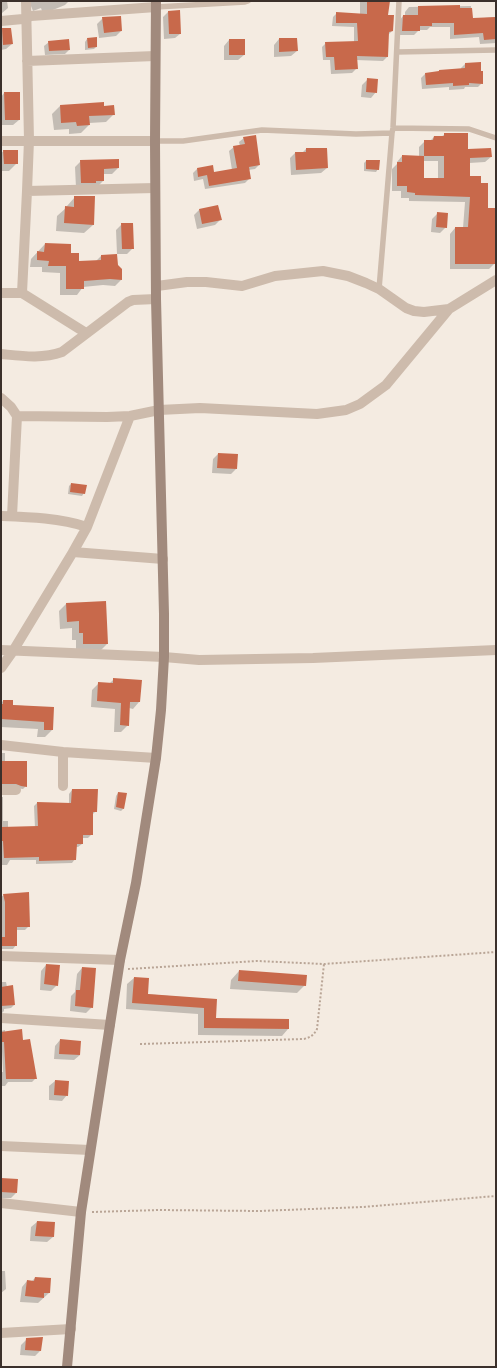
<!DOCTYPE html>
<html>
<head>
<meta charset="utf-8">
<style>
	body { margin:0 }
	#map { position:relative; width:497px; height:1368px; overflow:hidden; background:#f4ebe1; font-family:Overpass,sans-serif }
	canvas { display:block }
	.frame { position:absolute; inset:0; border:2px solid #3b302b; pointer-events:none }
</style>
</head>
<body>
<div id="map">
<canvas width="497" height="1368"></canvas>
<div class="frame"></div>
</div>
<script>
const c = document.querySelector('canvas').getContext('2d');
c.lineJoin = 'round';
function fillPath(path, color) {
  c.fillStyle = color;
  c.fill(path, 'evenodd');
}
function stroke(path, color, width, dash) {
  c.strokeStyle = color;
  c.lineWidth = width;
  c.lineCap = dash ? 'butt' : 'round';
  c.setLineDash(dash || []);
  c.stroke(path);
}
fillPath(new Path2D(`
	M1,1H7L8,8L2,13H1Z
	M29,1H69L65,5L43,14L41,8L33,11Z
	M360,1H388L387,16L392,31L388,35L387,57L383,61L356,60L357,68L352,73L331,74L330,60H323L322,47L326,43L354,42V27L332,26L333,17L337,13L360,15Z
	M471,6L472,19L496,17V43L480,44L479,37L450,39V27H430L427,30H419L414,35H398L399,21L403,16H405V12L409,7Z
	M179,11L180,34L175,38L164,39L163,17L168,12Z
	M103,18L121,31L116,36L99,38L97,24Z
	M2,29L12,44L6,49L1,50V31Z
	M87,39L96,47L94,49L85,50V42Z
	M279,39L297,51L291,56L274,57V45Z
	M69,40V50L65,54L45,55L44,46L49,42Z
	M229,40L244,55L238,60H224V46Z
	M465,64L482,83L478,87H465L464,89L449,90V87L422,89L421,78L425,74L437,73L439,71L461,70V68Z
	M368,79L376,92L371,98L361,97L362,85Z
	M4,93L19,120L13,125H1V97Z
	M60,106L103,107L114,114L106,122L89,123V125L81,133L69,134V129L54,130L52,114Z
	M445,134L467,150L491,157L485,162L469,163V177L480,184L487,209H496L495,263L489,269H450V234L455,228H463L465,202L409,201V198H401V191H392V169L397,164V162L402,156L419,157V147L425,141H430L434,137H441ZM423,161H438V179H423Z
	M244,138L259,165L255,169L248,170L249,179L245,183L205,189L203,179L194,181L193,173L197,169L213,173L232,170L229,151L234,147L240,146L239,142Z
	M306,149L327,168L321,173L291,175L290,158L295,153H302Z
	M4,151L17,163L9,171H1V153Z
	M118,160V168L112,174H103V181L98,186L76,188L75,167L81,161Z
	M366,161L378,169L376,172L364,171V163Z
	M75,197L93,225L84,233L56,231L57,216L66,208L67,206Z
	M199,210L220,220L215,225L197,229L194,215Z
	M438,213L446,227L440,233L431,232L432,219Z
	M122,224L133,248L127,254H117L116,230Z
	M45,244L70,254L78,262L96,261L101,256L117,265L121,280L115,286L103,285L83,287L77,295H60V273L42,272V267H30L31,259Z
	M218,454L236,469L231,474L212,473L213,459Z
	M71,484L84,493L82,496L68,494L69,486Z
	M66,604L107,644L100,651H76V640H72V628L60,629L59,611Z
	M114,679L139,702L133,709L129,708L128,725L121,732H114L115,709L91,707L92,690L99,683L109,684Z
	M3,701L11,705L53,708L52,730L45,737H37L38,729L1,727V703Z
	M1,753H5V762L26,786L23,789L1,786Z
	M72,790L96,811L92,815V834L88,838H82V844L78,847H75V859L72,863L36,864V860H10L7,865H1V797H3V821H8V828H35L34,806L37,803L69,804V794Z
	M118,793L124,808L121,811L114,809L116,796Z
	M4,895L29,926L25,930H16V945L13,949H1V897Z
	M46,965L57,985L51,991L40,990L41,971Z
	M82,968L92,1007L86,1013L70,1011L71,996L75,992L77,974Z
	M239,971L305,985L297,993L230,989L231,980Z
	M134,978L147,994L216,1000L215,1019L288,1020V1029L282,1036L198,1035V1014L126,1009L127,984Z
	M1,982H6L7,987L14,1005L11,1008L4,1009V1011L1,1014Z
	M5,1030V1032L22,1042L35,1079L32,1082H8L5,1086H1V1072H3L1,1031Z
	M60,1040L80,1055L74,1060L54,1059L55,1046Z
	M55,1081L68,1082L67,1095L62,1101L49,1100V1086Z
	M1,1179L16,1193L11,1198H1Z
	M37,1222L54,1223L53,1237L47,1242L30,1241L31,1227Z
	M1,1271H5L6,1289L1,1293Z
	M35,1278L49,1293L38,1303L20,1302L22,1287L27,1281L31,1282Z
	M27,1339L40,1351L35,1356L20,1355L21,1345Z`), '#0003');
fillPath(new Path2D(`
	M367,1H390L388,15H394L393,31L389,32L388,57L357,56L358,69L335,70L334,57H326L325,42L358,41L357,23H336V12L367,14Z
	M460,5V8H472L473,18L496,17V39L484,40L483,33L454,35V23H432V26H420V31H402L403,15H418V6Z
	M180,10L181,34H169L168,11Z
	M121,16L122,31L104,33L102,17Z
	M2,28H11L13,44L3,45Z
	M97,37V47L88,48L87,38Z
	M279,38H297L298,51L279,52Z
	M69,39L70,50L49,51L48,41Z
	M229,39H245V55H229Z
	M481,62V71H483V84L469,83V85L453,86V83L426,85L425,73L439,71V70L465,68V63Z
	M367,78L378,79L377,93L366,92Z
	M4,92H20V120H5Z
	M104,102V106L114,105L115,115L89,116L90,125L77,126L76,122L61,123L60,105Z
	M444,133H468V149L491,148L492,157L470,158V176H481V183H488V208H496V264H455V227H468L470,197L415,195V193L407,192V186H397V162H402V155L424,156V178H444V156H424V140H433L434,136H444Z
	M256,135L260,165L249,167L251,179L209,186L207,175L198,177L197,168L213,165L214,172L237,168L233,146L245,144L243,137Z
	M306,148H327L328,168L296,170L295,152H306Z
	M3,150H18V164H4Z
	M119,159V168L104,169V181H96V183H81L80,160Z
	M366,160H380L379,170L366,169Z
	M74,196H95L94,225L64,223L65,206L74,207Z
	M218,205L222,220L202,224L199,209Z
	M437,212L448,213L447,228L436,227Z
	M121,223H133L134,249H122Z
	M45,243L71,244V253H79V261L101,260V255L117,254L118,265L122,269V280L110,279L84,281V289H66V266H48L49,261L37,260V251L44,252Z
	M218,453L238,454L237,469L217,468Z
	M71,483L87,485L85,494L70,492Z
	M106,601L108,644H83V633H79V621L67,622L66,603Z
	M113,678L142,680L140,702H130L129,726L120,725L121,703L97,701L98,682L113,683Z
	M3,700H13V705L54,707L53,730H44V722L1,719V704H3Z
	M1,761H27V787L21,786L16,784H1Z
	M72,789H98L97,812H93V835H83V844H77L76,860L39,861V857L4,858L3,841H1V827L38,826L37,802L71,803Z
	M118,792L127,793L124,809L116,807Z
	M29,892L30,927H17V946H1V937H5V902L3,894Z
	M46,964L60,965L58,986L44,984Z
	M82,967L96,968L93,1008L75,1006L76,990H80Z
	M239,970L307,975L306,986L238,981Z
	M134,977L149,978L148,994L217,999L216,1018L289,1019V1029L204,1028V1008L132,1003Z
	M13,985L15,1005L1,1006V987Z
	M22,1029L23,1040L30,1039L37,1079H6L4,1042H1V1032Z
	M60,1039L81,1041L80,1055L59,1054Z
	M55,1080L69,1081L68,1096L54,1095Z
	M1,1178L18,1179L17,1193L1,1192Z
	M37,1221L55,1222L54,1237L35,1236Z
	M35,1277L51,1278L50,1293H44V1298L25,1296L27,1280L34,1281Z
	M43,1337L41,1351L25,1350L26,1338Z`), '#c8694b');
stroke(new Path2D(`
	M128,969L257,961L324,964L496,952
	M140,1044L304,1039C311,1037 314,1035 317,1029L324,964
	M92,1212L159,1210L259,1211L363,1207L496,1196`), '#b9a596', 2, [2, 2]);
stroke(new Path2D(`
	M156,7L245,2L248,1
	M397,52L496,50
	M393,128L469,129L496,138
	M155,141H183L262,130L356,134L392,133
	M379,289L392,133L393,128L399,1`), '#cdbbac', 5.5);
stroke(new Path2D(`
	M26,1L29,140L27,191L22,293L86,333
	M1,21L23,19L31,16L156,7
	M27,61L155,56
	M1,141H155
	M27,191L155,188
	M157,286L187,282H206L242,286L275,276L323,271L348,276L366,283L379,289L406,308L414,311L424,312L449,309
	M1,293H22
	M1,354C22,356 42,359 62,352L128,302L133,300L156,299
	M1,398L11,407L17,416L107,417L130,416L159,410L200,408L317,414L346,410L360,404L386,385L449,309L496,280
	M1,516C29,517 60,518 87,527
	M12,516L17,416
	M73,552L87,527L130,416
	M1,650L164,657L199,660L313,658L496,650
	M1,668L13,651L73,552L163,559
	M1,745L63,752L156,758
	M63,752V786
	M1,790H16
	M1,956L120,960
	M1,1018L110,1025
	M1,1146L90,1150
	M1,1203L81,1212
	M1,1333L71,1329`), '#cdbbac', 10);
stroke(new Path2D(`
	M67,1367L81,1212L120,960L136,883L156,758L161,710L164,657V614L156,299L155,141L156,1`), '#a18a7d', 10);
</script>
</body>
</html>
